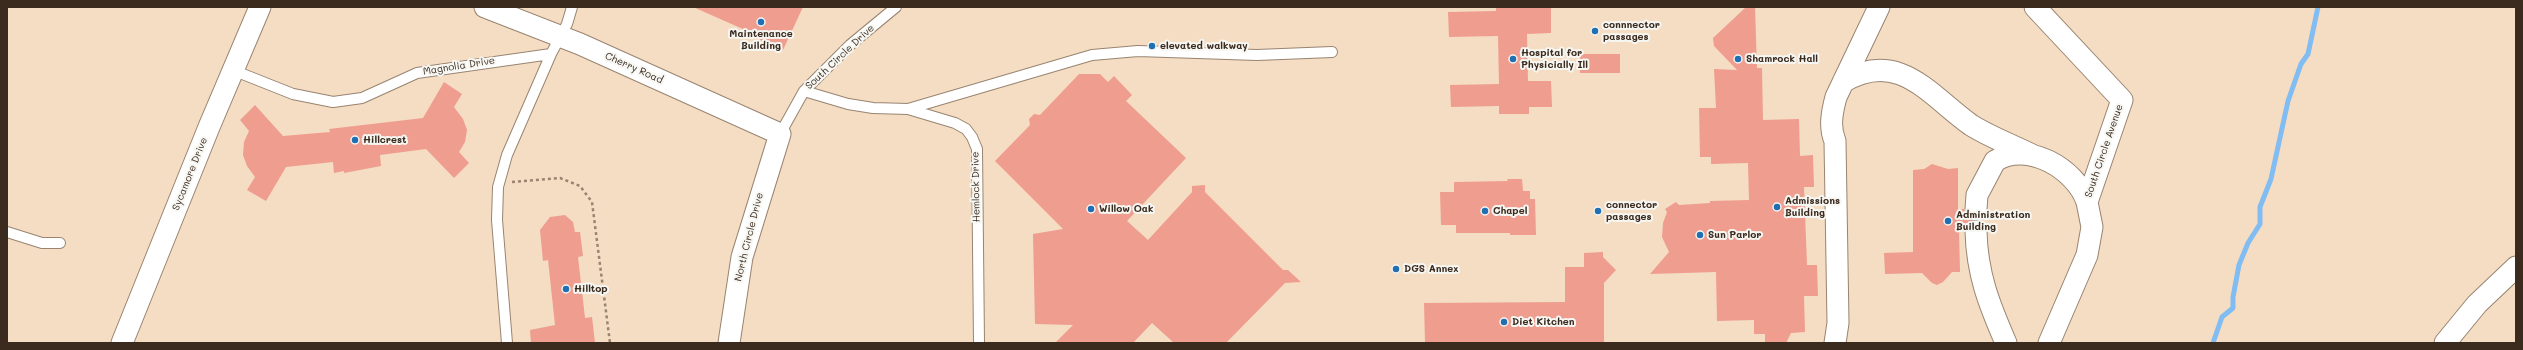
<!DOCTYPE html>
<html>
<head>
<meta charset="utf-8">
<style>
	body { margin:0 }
	#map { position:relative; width:2523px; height:350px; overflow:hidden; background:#f4ddc3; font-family:Mali,sans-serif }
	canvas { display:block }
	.frame { position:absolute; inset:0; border:8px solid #3b2a1e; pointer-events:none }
</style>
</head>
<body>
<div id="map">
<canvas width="2523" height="350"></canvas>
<div class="frame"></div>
</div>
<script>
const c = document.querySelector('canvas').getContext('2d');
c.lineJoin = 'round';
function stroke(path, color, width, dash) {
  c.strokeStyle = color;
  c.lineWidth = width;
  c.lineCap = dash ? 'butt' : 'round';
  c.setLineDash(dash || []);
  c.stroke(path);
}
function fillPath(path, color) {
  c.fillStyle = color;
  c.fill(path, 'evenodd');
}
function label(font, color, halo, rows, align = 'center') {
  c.font = font + ' Mali,sans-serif';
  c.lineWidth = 4;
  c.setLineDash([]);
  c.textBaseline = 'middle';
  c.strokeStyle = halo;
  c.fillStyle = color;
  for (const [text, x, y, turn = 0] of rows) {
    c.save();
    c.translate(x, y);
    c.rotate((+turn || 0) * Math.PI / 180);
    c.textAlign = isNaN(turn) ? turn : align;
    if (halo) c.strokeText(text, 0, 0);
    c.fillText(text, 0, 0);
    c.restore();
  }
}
stroke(new Path2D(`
	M2213,343L2222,317L2233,308V297L2239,265L2248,243L2260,224V207L2271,179L2288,101L2301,64L2308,54L2318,7`), '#81bcf3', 5);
fillPath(new Path2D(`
	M693,7H803L783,50L760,40L761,37Z
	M1496,7H1551V33L1527,34L1528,81H1551L1552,107H1529V114H1499V106L1451,107L1450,85L1499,84L1498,36L1449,37L1448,12L1496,11Z
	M1746,7H1755L1757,68H1762L1763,120L1799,119L1800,156L1813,155L1814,187H1804L1807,265H1817L1818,296H1804L1805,332L1791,333L1786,343H1765V334H1754V320L1717,321L1716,272L1650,274L1669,252L1662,237L1663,223L1667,212L1665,209L1676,202L1679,205L1710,203V201L1749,200L1748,163L1711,164V157H1700L1699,108H1716L1714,69L1737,70L1714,46L1713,38Z
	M1580,54H1620V73H1580Z
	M1079,74H1100L1108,82L1114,76L1132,95L1126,101L1186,158L1127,221L1148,240L1192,192V186L1205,185V192L1283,270H1288L1301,282L1285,283L1226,343H1174L1152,323L1133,343H1055L1073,325L1035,324L1033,234L1063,229L995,161L1030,125L1029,119L1034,114L1040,115Z
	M444,82L462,94L454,107L463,119L467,130L465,142L459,152L469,163L454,178L426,149L380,155L381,166L344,173V171L334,173L333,162L286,167L266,201L247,190L255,177L247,166L243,155L244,142L249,131L240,120L255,105L283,136L330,132L329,129L423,118Z
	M1932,164L1948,169L1958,168V209H1964L1965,215L1972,220L1966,225L1964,231H1959L1960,272H1952L1943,282L1937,285L1932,283L1922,273L1885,274L1884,253L1913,252V170L1924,169Z
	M1507,179H1522L1523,191H1530V199H1535L1536,235H1510V233H1456V225H1441L1440,192H1454V182L1508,181Z
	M565,215L573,222L575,232H580L583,256L578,257L585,318L592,317L595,343H531L530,330L555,325L548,260L543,261L540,230L550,217Z
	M1603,252V257L1616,270L1604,283V343H1425L1424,303L1565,302V267H1584V253Z`), '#ef9d8f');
const lane = new Path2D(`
	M235,71L293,94L333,102L362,98L417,73L551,54
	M804,91L848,104L873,108L908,109L955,123L966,129L972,137L977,149L979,343
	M908,109L1092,55L1138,51L1257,55L1332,52
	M780,134L804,91L850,45L896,7
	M7,232L42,243H60
	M507,343L497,220L498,187L507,155L551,54L567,24L572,7`);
const street = new Path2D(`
	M485,7L580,44L780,134L742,257L729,343
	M2035,7L2122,100L2087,202L2092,227L2087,255L2049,343
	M1843,82C1899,48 1930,96 1971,125C1990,137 2012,145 2032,155
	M1976,209L1977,195L1995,161C2027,140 2076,169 2087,202
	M1976,231C1977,274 1989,304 2006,343
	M122,343L209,127L260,7
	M1835,343L1838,323L1835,141C1829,127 1832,112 1836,97L1879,7
	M2445,343L2477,304L2516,267`);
stroke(lane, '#988470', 12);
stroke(street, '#988470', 23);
stroke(new Path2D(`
	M512,182L560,178L580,186L592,202L610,343`), '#988470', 2.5, [3, 3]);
stroke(lane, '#fff', 10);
stroke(street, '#fff', 21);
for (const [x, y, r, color] of [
	[761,22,4,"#1f6fb2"],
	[1595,31,4,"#1f6fb2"],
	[1152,46,4,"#1f6fb2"],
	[1513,59,4,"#1f6fb2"],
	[1738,59,4,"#1f6fb2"],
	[355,140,4,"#1f6fb2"],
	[1777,207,4,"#1f6fb2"],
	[1091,209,4,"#1f6fb2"],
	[1485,211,4,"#1f6fb2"],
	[1598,211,4,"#1f6fb2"],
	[1948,221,4,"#1f6fb2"],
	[1700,235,4,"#1f6fb2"],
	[1396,269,4,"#1f6fb2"],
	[566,289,4,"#1f6fb2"],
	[1504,322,4,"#1f6fb2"]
]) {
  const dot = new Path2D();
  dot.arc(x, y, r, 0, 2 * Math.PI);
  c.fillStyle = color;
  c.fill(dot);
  stroke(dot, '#f6f6f2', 1.5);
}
label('bold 10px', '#3b2a1e', '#f6f6f2', [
	["connnector",1603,25],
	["passages",1603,37],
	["Maintenance",761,34,"center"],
	["Building",761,46,"center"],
	["elevated walkway",1160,46],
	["Hospital for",1521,53],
	["Physicially Ill",1521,65],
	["Shamrock Hall",1746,59],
	["Hillcrest",363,140],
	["Admissions",1785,201],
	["Building",1785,213],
	["connector",1606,205],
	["passages",1606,217],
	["Willow Oak",1099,209],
	["Chapel",1493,211],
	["Administration",1956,215],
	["Building",1956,227],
	["Sun Parlor",1708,235],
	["DGS Annex",1404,269],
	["Hilltop",574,289],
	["Diet Kitchen",1512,322]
], 'left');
label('10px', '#3b2a1e', '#f6f6f2', [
	["South Circle Drive",840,57,-43],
	["Magnolia Drive",459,66,-9],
	["Cherry Road",634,68,24],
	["South Circle Avenue",2104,151,-71],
	["Sycamore Drive",190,174,-68],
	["Hemlock Drive",976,187,-91],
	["North Circle Drive",749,237,-76]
]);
</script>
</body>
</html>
